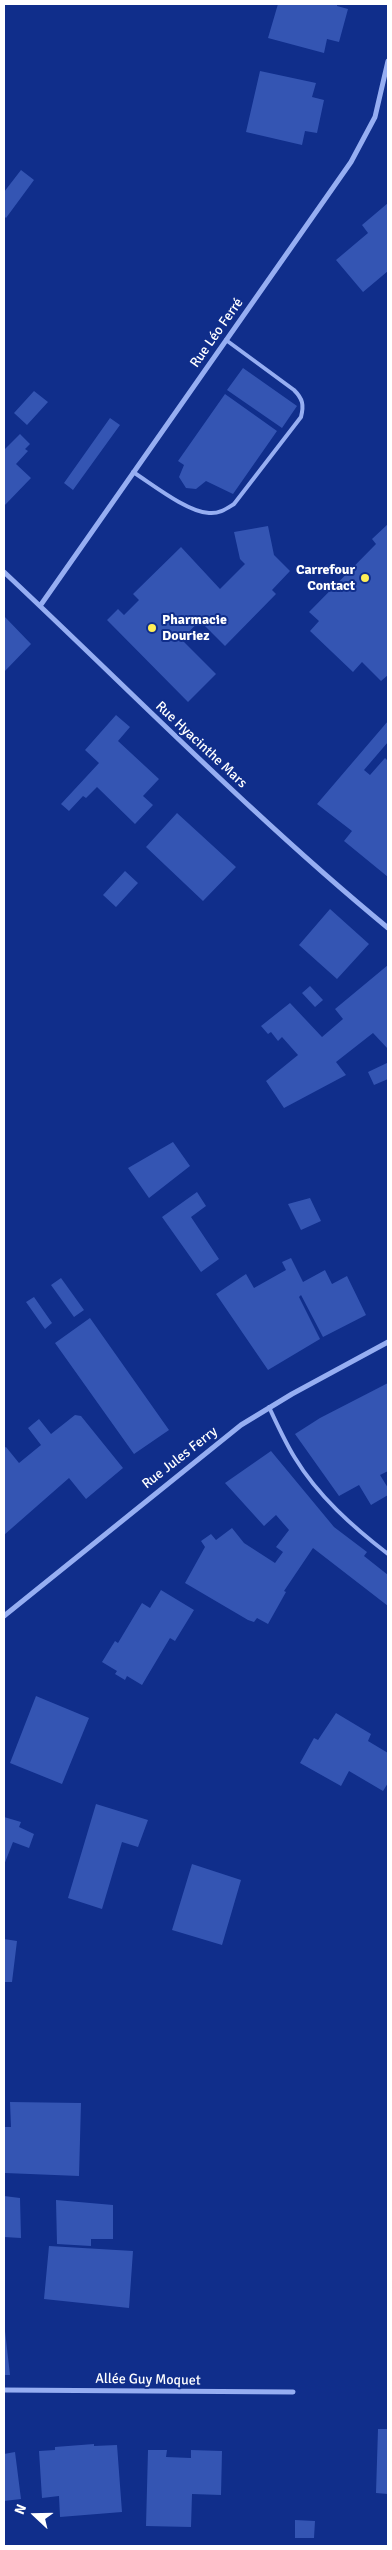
<!DOCTYPE html>
<html>
<head>
<meta charset="utf-8">
<style>
	body { margin:0 }
	#map { position:relative; width:392px; height:2550px; overflow:hidden; background:#102e8b; font-family:Signika,sans-serif }
	canvas { display:block }
	.frame { position:absolute; inset:0; border:5px solid #fff; pointer-events:none }
	.north { position:absolute; left:10px; top:2490px; width:50px; height:50px; -webkit-text-stroke:4px #102e8b; paint-order:stroke; rotate:291deg; font-size:14px; font-weight:700; line-height:20px; text-align:center; color:#fff }
	.north::after { content:''; display:block; margin:auto; width:18px; height:22px; background:#fff; clip-path:polygon(50% 0,100% 100%,50% 72%,0 100%) }
</style>
</head>
<body>
<div id="map">
<canvas width="392" height="2550"></canvas>
<div class="frame"></div>
<div class="north">N</div>
</div>
<script>
const c = document.querySelector('canvas').getContext('2d');
c.lineJoin = 'round';
function fillPath(path, color) {
  c.fillStyle = color;
  c.fill(path, 'evenodd');
}
function stroke(path, color, width, dash) {
  c.strokeStyle = color;
  c.lineWidth = width;
  c.lineCap = dash ? 'butt' : 'round';
  c.setLineDash(dash || []);
  c.stroke(path);
}
function label(font, color, halo, rows, align = 'center') {
  c.font = font + ' Signika,sans-serif';
  c.lineWidth = 4;
  c.setLineDash([]);
  c.textBaseline = 'middle';
  c.strokeStyle = halo;
  c.fillStyle = color;
  for (const [text, x, y, turn = 0] of rows) {
    c.save();
    c.translate(x, y);
    c.rotate((+turn || 0) * Math.PI / 180);
    c.textAlign = isNaN(turn) ? turn : align;
    if (halo) c.strokeText(text, 0, 0);
    c.fillText(text, 0, 0);
    c.restore();
  }
}
fillPath(new Path2D(`
	M278,4H337V6L348,9L339,42L327,39L324,53L268,38Z
	M260,71L316,83L312,97L324,100L317,133L305,131L302,145L246,132Z
	M21,170L34,180L6,218L4,216V192Z
	M388,203V271L363,292L336,260L368,233L362,225Z
	M243,368L297,406L282,428L227,390Z
	M34,391L48,402L27,425L14,413Z
	M225,394L277,431L233,494L206,481L196,489L186,488L179,477L184,465L178,461Z
	M110,418L120,425L73,490L64,483Z
	M20,434L30,444L25,449L28,451L16,464L31,478L4,506V450Z
	M388,524V675L381,681L362,662L353,672L310,631L319,621L309,612L376,544L372,539Z
	M268,526L274,555L290,571L272,590L276,594L225,646L200,621L181,639L216,674L188,702L107,620L118,609L124,615L139,600L133,594L181,547L220,589L245,564L240,559L234,532Z
	M4,616L31,644L4,672Z
	M116,715L130,727L118,741L159,779L143,796L153,805L135,824L97,787L86,798L83,796L69,811L61,804L99,763L85,750Z
	M388,721V742L364,770L370,775L385,758L388,761V877L344,841L352,831L317,804Z
	M177,813L236,867L203,901L146,847Z
	M125,871L138,883L116,907L103,895Z
	M330,909L369,944L337,979L299,945Z
	M388,965V1049L373,1033L336,1062L346,1075L284,1108L266,1081L298,1055L282,1037L278,1041L271,1032L268,1034L261,1026L290,1003L322,1037L343,1019L335,1009Z
	M310,986L323,1000L315,1007L302,993Z
	M387,1063L388,1079L374,1085L368,1072Z
	M173,1142L190,1166L149,1198L128,1168Z
	M197,1192L206,1206L191,1217L219,1259L201,1272L162,1217Z
	M310,1198L321,1221L301,1230L288,1204Z
	M291,1258L303,1282L325,1270L332,1284L347,1276L366,1315L323,1337L301,1295L299,1297L320,1339L268,1370L216,1294L246,1274L254,1288L286,1270L282,1262Z
	M61,1278L84,1310L74,1317L51,1285Z
	M34,1297L52,1323L45,1329L26,1302Z
	M90,1318L169,1430L134,1454L55,1343Z
	M388,1383V1471L380,1475L388,1488V1495L371,1505L359,1485L339,1496L295,1434L320,1418Z
	M75,1415L81,1416L123,1468L86,1499L69,1478L4,1535V1448L6,1447L19,1463L41,1445L28,1428L39,1419L51,1434Z
	M271,1451L334,1527L367,1552L364,1556L388,1575V1606L313,1548L284,1591L286,1592L268,1624L257,1618L254,1622L248,1620L185,1583L205,1547L201,1541L211,1534L216,1540L232,1528L244,1543L275,1563L283,1552L276,1547L289,1530L276,1515L264,1526L225,1483Z
	M161,1590L194,1610L175,1641L170,1638L142,1685L127,1676L125,1680L115,1674L117,1671L102,1662L115,1641L118,1643L142,1603L150,1608Z
	M36,1696L89,1718L62,1784L10,1763Z
	M336,1713L371,1734L368,1741L388,1753V1783L383,1791L349,1771L341,1786L300,1763L314,1738L318,1740Z
	M96,1804L148,1820L138,1847L122,1842L102,1909L68,1898Z
	M4,1817L21,1822L19,1827L34,1834L29,1848L13,1842L4,1865Z
	M192,1864L241,1880L222,1945L172,1930Z
	M4,1939L17,1941L12,1982H4Z
	M10,2102L81,2103L79,2176L5,2173L4,2127H11Z
	M4,2196L20,2198L21,2238L4,2237Z
	M56,2200L113,2205V2239H91V2246L57,2244Z
	M49,2246L133,2251L129,2308L44,2299Z
	M4,2331H5L10,2375H4Z
	M378,2429H388V2494L376,2493Z
	M94,2444V2446L117,2445L122,2512L60,2517L59,2496L42,2498L39,2451L55,2450V2447Z
	M148,2450H167L166,2457L191,2458V2450L222,2451L221,2495L192,2494L191,2527L146,2526Z
	M15,2452L21,2499L4,2501V2454Z
	M295,2520L315,2521L314,2538H295Z`), '#3455b3');
stroke(new Path2D(`
	M133,472C152,484 187,512 209,513C219,514 226,509 234,504L301,417C304,405 303,399 294,390L226,340
	M269,1407C277,1424 285,1442 295,1458C318,1496 353,1527 388,1554`), '#96aef2', 4);
stroke(new Path2D(`
	M4,572C131,691 253,817 388,928
	M40,606L351,162L375,117L388,61
	M4,1616L241,1425L292,1394L388,1342
	M4,2390L293,2392`), '#96aef2', 5);
for (const [x, y, r, color] of [
	[365,578,5,"#ffee57"],
	[152,628,5,"#ffee57"]
]) {
  const dot = new Path2D();
  dot.arc(x, y, r, 0, 2 * Math.PI);
  c.fillStyle = color;
  c.fill(dot);
  stroke(dot, '#102e8b', 2);
}
label('14px', '#fff', '#102e8b', [
	["Rue Léo Ferré",217,333,-55],
	["Rue Hyacinthe Mars",201,745,43],
	["Rue Jules Ferry",180,1458,-38],
	["Allée Guy Moquet",148,2380,1]
]);
label('bold 14px', '#fff', '#102e8b', [
	["Carrefour",355,570],
	["Contact",355,586],
	["Pharmacie",162,620,"left"],
	["Douriez",162,636,"left"]
], 'right');
</script>
</body>
</html>
